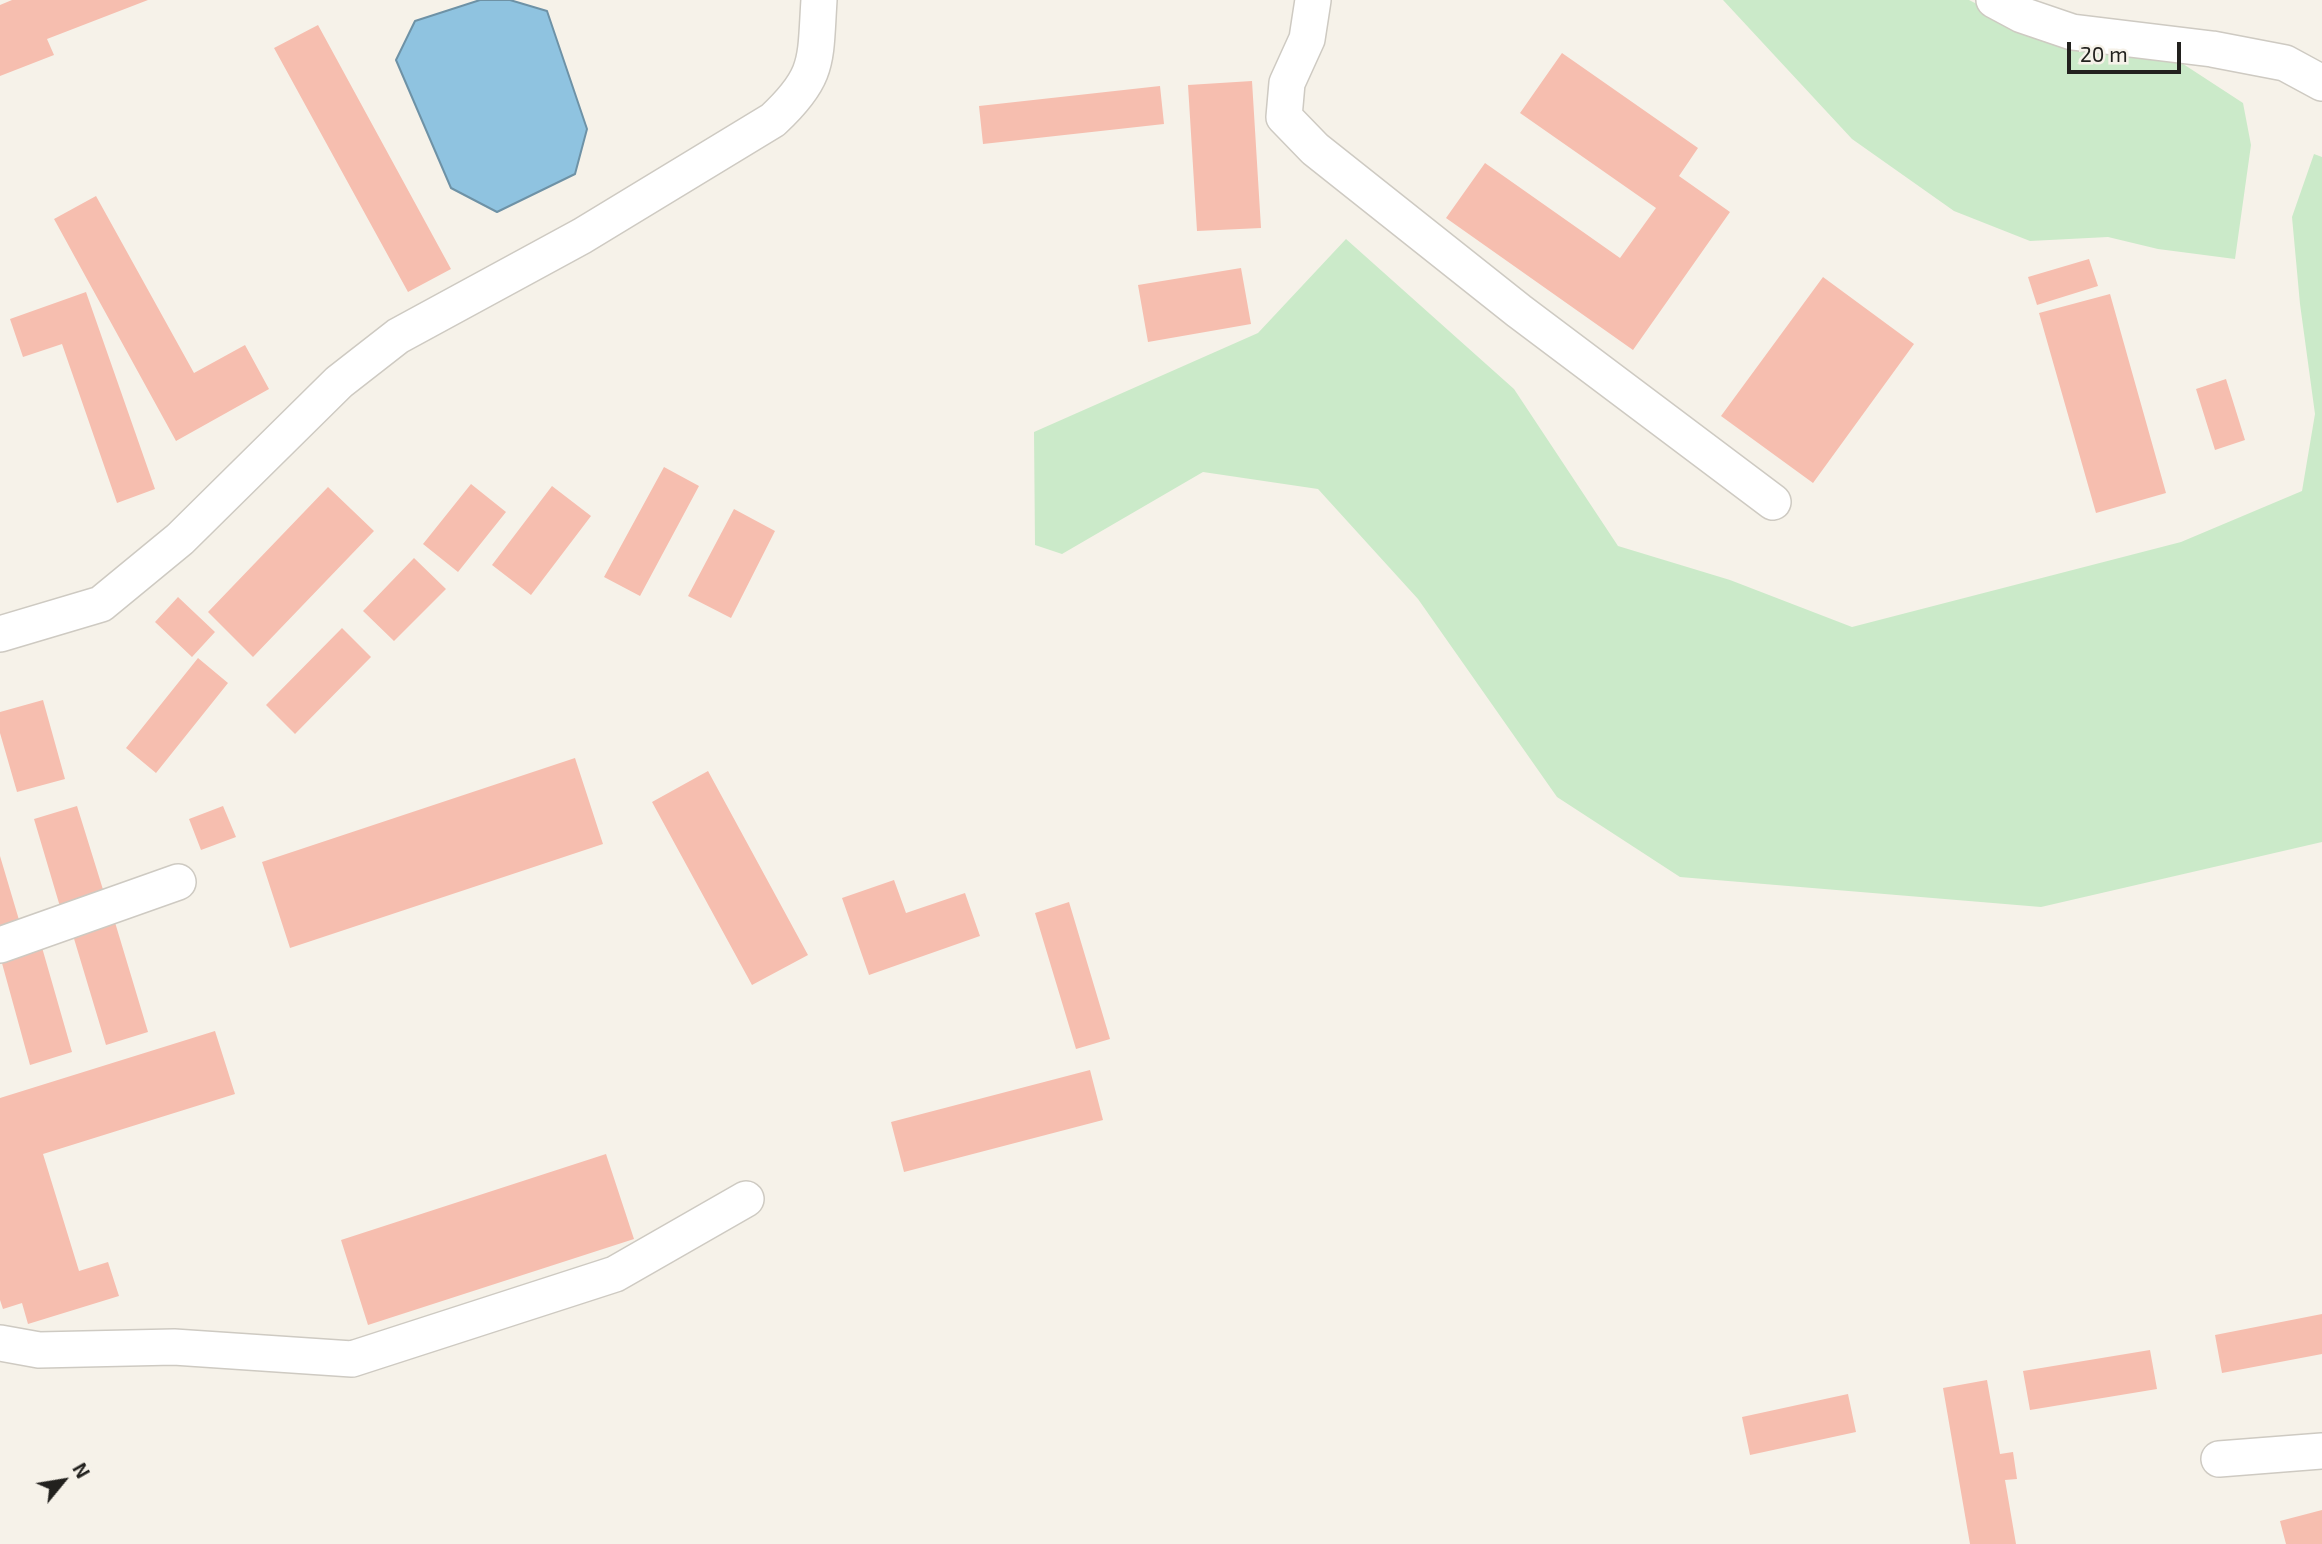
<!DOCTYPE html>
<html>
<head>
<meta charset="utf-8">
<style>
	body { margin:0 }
	#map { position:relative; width:2322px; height:1544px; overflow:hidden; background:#f6f2e9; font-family:"Exo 2",sans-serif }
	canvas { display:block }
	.north { position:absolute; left:28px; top:1446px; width:70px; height:70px; -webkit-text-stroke:5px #f6f2e9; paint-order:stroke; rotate:60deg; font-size:19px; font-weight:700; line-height:28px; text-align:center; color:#22211e }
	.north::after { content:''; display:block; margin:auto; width:24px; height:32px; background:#22211e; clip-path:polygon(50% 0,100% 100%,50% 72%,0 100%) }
	.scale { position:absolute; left:2067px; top:42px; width:114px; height:32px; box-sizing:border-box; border:4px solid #22211e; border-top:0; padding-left:9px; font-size:21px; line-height:24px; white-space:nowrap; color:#22211e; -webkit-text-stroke:5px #f6f2e9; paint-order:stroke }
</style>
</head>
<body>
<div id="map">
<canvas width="2322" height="1544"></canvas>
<div class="north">N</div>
<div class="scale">20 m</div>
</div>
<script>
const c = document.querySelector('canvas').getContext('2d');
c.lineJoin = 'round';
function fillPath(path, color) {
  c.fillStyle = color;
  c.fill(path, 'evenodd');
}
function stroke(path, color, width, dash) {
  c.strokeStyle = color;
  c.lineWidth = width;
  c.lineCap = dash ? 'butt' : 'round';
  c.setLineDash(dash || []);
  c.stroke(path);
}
fillPath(new Path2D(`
	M1723,0H1969L2067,50L2174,58L2243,103L2251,145L2235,259L2158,249L2108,237L2030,241L1954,211L1852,139Z
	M2314,154L2322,157V842L2041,907L1680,877L1557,797L1418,599L1318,489L1203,472L1062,554L1035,545L1034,432L1258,333L1346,239L1514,389L1618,546L1730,580L1852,627L2181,542L2302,491L2315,414L2300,304L2292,217Z`), '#cbeac9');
const water = new Path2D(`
	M480,0H510L547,11L587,129L575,174L497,212L451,188L396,60L415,21Z`);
fillPath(water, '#8fc3e0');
stroke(water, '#6e92a6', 2);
fillPath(new Path2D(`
	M12,0H148L47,39L54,55L0,76V5Z
	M318,25L451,269L408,292L274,48Z
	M1562,53L1698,148L1679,176L1730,212L1633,350L1446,218L1485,163L1620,258L1656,208L1520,113Z
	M1252,81L1261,228L1197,231L1188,85Z
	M1160,86L1164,124L983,144L979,106Z
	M96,196L194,373L245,345L269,389L176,441L54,219Z
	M2089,259L2098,286L2037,305L2028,277Z
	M1241,268L1251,324L1148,342L1138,285Z
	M1823,277L1914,344L1813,483L1721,416Z
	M86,292L155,489L117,503L62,344L23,357L10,319Z
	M2110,294L2166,493L2096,513L2039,313Z
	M2226,379L2245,440L2215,450L2196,389Z
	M664,467L699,486L640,596L604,577Z
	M471,484L506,512L458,572L423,544Z
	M552,486L591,516L531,595L492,565Z
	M328,487L374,531L253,657L208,612Z
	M734,509L775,531L731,618L688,596Z
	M414,558L446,589L394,641L363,611Z
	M178,597L215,632L192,657L155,622Z
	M342,628L371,657L295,734L266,705Z
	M198,658L228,683L156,773L126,748Z
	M43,700L65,779L17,792L0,733V712Z
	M575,758L603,844L290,948L262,862Z
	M708,771L808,955L752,985L652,802Z
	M77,806L105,896L61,910L34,819Z
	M223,806L236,837L201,850L189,819Z
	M0,856L22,930L0,936Z
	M894,880L906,913L965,893L980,936L869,975L842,898Z
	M1069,902L1110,1039L1076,1049L1035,913Z
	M114,919L148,1032L106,1045L72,932Z
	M41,944L72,1052L30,1065L0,956Z
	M215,1031L235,1094L43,1154L79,1271L108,1262L119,1296L28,1324L22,1303L3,1309L0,1300V1098Z
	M1090,1070L1103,1120L904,1172L891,1122Z
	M606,1154L634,1239L368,1325L341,1240Z
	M2322,1314V1354L2222,1373L2215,1335Z
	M2150,1350L2157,1389L2030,1410L2023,1371Z
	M1987,1380L2000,1454L2013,1452L2017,1479L2005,1480L2016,1544H1970L1943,1388Z
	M1848,1394L1856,1432L1750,1455L1742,1417Z
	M2322,1510V1544H2286L2280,1521Z`), '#f6beaf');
const minor = new Path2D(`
	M1313,0L1307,39L1287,83L1284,117L1315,149L1519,311L1773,502
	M1994,0L2022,15L2072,32L2212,49L2285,63L2322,83
	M0,634L101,604L180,539L339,382L398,336L582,236L773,120C820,76 815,61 819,0
	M0,945L178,882
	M0,1343L39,1350L174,1347L352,1359L615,1274L746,1199
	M2219,1459L2322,1451`);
stroke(minor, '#cecac2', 38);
stroke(minor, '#fff', 35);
</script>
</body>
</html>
